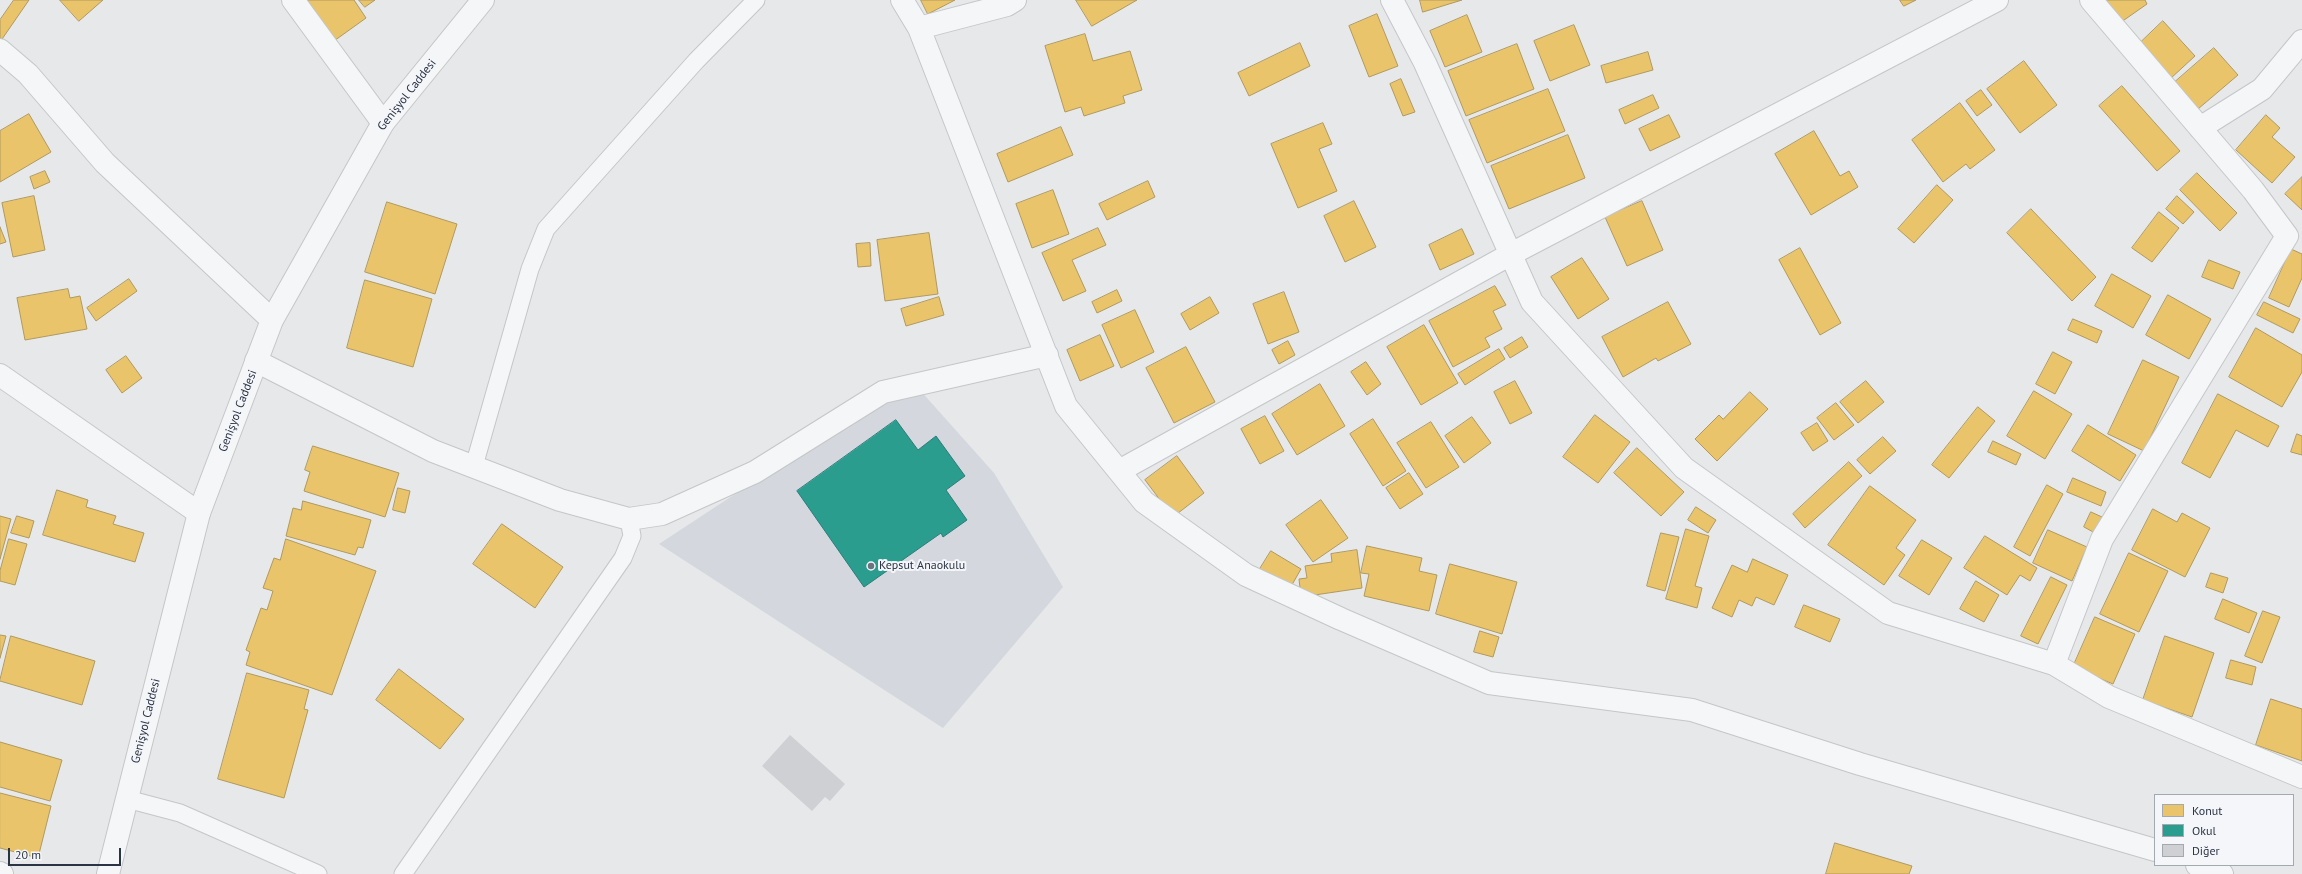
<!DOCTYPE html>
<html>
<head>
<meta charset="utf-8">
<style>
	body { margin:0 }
	#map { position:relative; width:2302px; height:874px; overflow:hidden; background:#e6e8ea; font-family:"PT Sans",sans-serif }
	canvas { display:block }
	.legend { position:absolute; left:2154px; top:794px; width:140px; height:72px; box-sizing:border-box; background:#f4f6f9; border:1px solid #a4a8b1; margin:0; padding:5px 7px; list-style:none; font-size:12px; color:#2b3445 }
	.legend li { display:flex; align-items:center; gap:8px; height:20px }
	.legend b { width:20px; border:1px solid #a4a8b1 }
	.scale { position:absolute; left:8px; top:848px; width:113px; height:18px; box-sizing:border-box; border:2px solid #2b3445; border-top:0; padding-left:5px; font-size:12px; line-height:14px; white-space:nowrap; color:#2b3445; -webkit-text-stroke:3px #f4f6f9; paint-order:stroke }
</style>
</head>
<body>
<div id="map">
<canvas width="2302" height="874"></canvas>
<ul class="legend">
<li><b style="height:11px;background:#e9c46a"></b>Konut</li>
<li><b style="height:11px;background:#2a9d8f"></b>Okul</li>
<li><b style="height:11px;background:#ced0d3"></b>Diğer</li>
</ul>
<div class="scale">20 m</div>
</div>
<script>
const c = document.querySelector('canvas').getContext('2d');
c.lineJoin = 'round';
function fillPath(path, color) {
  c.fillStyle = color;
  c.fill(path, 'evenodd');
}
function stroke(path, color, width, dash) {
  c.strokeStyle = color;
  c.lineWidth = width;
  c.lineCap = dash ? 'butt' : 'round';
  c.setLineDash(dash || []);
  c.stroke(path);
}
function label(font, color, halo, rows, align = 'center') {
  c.font = font + ' "PT Sans",sans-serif';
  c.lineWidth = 4;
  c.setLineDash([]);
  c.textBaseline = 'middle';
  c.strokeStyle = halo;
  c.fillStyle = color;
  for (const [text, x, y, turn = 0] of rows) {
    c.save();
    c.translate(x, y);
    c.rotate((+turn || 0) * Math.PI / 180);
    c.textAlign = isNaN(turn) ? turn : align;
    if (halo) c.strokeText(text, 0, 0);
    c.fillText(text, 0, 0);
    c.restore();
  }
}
fillPath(new Path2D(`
	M910,379L994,473L1063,587L943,728L659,544Z`), '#d4d7dd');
const homes = new Path2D(`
	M14,0H29L0,42V20Z
	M60,0H103L79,21Z
	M305,0H354L366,18L334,41Z
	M359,0H375L365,7Z
	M921,0H955L928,14Z
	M1076,0H1137L1092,26Z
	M1420,0H1462L1423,12Z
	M1900,0H1916L1904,6Z
	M2100,0H2145L2147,4L2117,25Z
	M1377,14L1398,66L1369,77L1349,26Z
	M1467,15L1482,52L1445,67L1430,31Z
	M2163,21L2195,56L2170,79L2138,45Z
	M1574,25L1590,65L1550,81L1534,41Z
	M1085,34L1093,61L1130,51L1142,90L1123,96L1125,103L1084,116L1081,107L1065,112L1045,46Z
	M1300,43L1310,66L1249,96L1238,73Z
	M1517,44L1534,89L1466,116L1448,71Z
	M2214,48L2238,75L2198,109L2175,82Z
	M1648,52L1653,70L1606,83L1601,66Z
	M2024,61L2057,105L2020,133L1987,89Z
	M1401,79L1415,112L1403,116L1390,84Z
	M2122,86L2180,151L2157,171L2099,106Z
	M1548,89L1565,131L1487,163L1469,120Z
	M1981,90L1992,105L1977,116L1966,101Z
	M1653,95L1659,108L1625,124L1619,110Z
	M1960,103L1995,150L1970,169L1966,164L1943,182L1912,140Z
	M29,114L51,152L0,182V131Z
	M1669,115L1680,137L1650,151L1639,129Z
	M2266,115L2280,128L2272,137L2295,157L2272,183L2236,150Z
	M1323,123L1332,144L1319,149L1337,191L1298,208L1271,144Z
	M1061,127L1073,155L1008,182L997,154Z
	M1814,131L1840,176L1849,171L1858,187L1811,215L1775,154Z
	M1568,135L1585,178L1509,209L1491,166Z
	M45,171L50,182L34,189L30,177Z
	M2197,173L2237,213L2220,231L2180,190Z
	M2302,177V210L2285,194Z
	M1148,181L1155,197L1107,220L1099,204Z
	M1937,185L1953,200L1914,243L1898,229Z
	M1053,190L1069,234L1032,248L1016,204Z
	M34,196L45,250L13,257L2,203Z
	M2177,196L2194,212L2183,224L2166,209Z
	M1354,201L1376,247L1345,262L1324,216Z
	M1642,201L1663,250L1627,266L1605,217Z
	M387,202L457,224L435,294L365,272Z
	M2031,209L2096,277L2072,301L2007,233Z
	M2159,212L2179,228L2152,262L2132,248Z
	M0,227L6,242L0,244Z
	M1098,228L1106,245L1072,260L1086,291L1063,301L1042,253Z
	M1462,229L1474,254L1440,270L1429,245Z
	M929,233L938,294L885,301L877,240Z
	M870,243L871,266L858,267L856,244Z
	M1800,248L1841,323L1820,335L1779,260Z
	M2291,249L2302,254V278L2289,307L2269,298Z
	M1582,258L1609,299L1578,319L1551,277Z
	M2209,260L2240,272L2233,289L2202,277Z
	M2112,274L2151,296L2133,328L2095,306Z
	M129,279L137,291L96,321L87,308Z
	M365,280L432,299L413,367L347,348Z
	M1495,286L1506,305L1493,311L1502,329L1485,338L1490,347L1453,367L1429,321Z
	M68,289L70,298L80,296L87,329L25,340L17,298Z
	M1117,290L1122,301L1097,313L1092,302Z
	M1284,292L1299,332L1268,344L1253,304Z
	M2168,295L2211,319L2189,359L2146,335Z
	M939,297L944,315L906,326L901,309Z
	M1210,297L1219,313L1190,330L1181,314Z
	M1668,302L1691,344L1658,361L1656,358L1623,377L1602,337Z
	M2264,302L2300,319L2293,333L2257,315Z
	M1135,310L1154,352L1121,368L1102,325Z
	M2073,319L2102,331L2097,343L2068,330Z
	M1424,325L1458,383L1421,405L1387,347Z
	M2256,328L2302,355V372L2282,407L2229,377Z
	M1100,335L1114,366L1080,381L1067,350Z
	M1522,337L1528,347L1510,358L1504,348Z
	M1288,341L1295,355L1279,364L1272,350Z
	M1186,347L1215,402L1174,423L1146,368Z
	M1499,349L1505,359L1465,385L1458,374Z
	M2053,352L2072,362L2055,394L2036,384Z
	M126,356L142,378L122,393L106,370Z
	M2143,360L2179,377L2144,451L2108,434Z
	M1366,362L1381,384L1367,395L1351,372Z
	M1515,381L1532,413L1510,424L1494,392Z
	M1866,381L1884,402L1858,423L1840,402Z
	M1320,384L1345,426L1297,455L1272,414Z
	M2034,391L2072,414L2045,459L2007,436Z
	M1750,392L1768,409L1717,461L1695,439L1719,415L1723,419Z
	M2218,394L2279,426L2268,447L2236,430L2210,478L2182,463Z
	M1836,403L1854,425L1834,440L1817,418Z
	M1978,407L1995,421L1949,478L1932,465Z
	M1595,415L1630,442L1598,483L1563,457Z
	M1265,416L1284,451L1260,464L1241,429Z
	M1472,417L1491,443L1464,463L1445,436Z
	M1373,419L1406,471L1383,486L1350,434Z
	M1431,422L1459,467L1426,488L1397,443Z
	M1817,423L1828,441L1813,451L1801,433Z
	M2088,425L2136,455L2120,481L2072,451Z
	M2297,434L2302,436V455L2291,452Z
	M1883,437L1896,451L1870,474L1857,460Z
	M1993,441L2021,454L2016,465L1988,452Z
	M313,446L399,473L385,517L304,491L310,472L305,470Z
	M1637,448L1684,492L1661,516L1614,473Z
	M1177,456L1204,493L1173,517L1145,480Z
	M1849,462L1862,476L1805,528L1793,514Z
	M1409,473L1423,494L1400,509L1386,488Z
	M2073,478L2106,492L2101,506L2067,492Z
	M2047,485L2063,494L2030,556L2014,547Z
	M1870,486L1916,520L1896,548L1905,555L1884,585L1828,545Z
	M398,488L410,491L405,513L393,510Z
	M57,490L88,500L86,507L116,516L113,524L144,533L135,562L43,535Z
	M1321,500L1348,538L1313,562L1286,525Z
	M303,501L371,520L363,548L358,547L355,555L286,536L293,508L301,510Z
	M1696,507L1716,520L1708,533L1688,520Z
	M2153,509L2177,522L2182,513L2210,528L2185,577L2132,550Z
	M2091,512L2102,517L2095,533L2084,527Z
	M0,516L11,519L0,559Z
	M17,516L34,521L29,538L11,533Z
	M502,524L563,567L535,608L473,564Z
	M1686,529L1709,536L1695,586L1702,588L1697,608L1666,599Z
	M2048,530L2087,547L2072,581L2033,563Z
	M1661,533L1679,537L1665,591L1647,586Z
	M1985,536L2037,568L2030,581L2020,575L2007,595L1964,568Z
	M9,539L27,544L15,585L0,581V571Z
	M286,539L376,571L332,695L246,665L250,652L246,650L261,608L267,610L273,591L263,588L274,558L280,560Z
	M1922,540L1952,558L1929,595L1899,576Z
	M1367,546L1422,558L1419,571L1437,575L1429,611L1364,596L1369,574L1361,573Z
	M1357,550L1362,588L1301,597L1299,579L1307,578L1305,566L1332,562L1331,554Z
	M1271,551L1301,569L1289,590L1258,572Z
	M2129,553L2168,571L2139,632L2100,614Z
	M1753,559L1788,575L1774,605L1756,597L1752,606L1739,600L1732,617L1712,608L1732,565L1747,572Z
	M1450,564L1517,582L1502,634L1436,614Z
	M2211,573L2228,578L2223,593L2206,587Z
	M2051,577L2067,585L2038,644L2021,636Z
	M1976,581L1999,595L1984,622L1960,609Z
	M2223,599L2257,613L2249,633L2215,619Z
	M1804,605L1840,619L1830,642L1795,627Z
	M2263,611L2280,617L2262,663L2245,656Z
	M2095,617L2135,634L2113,684L2073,667Z
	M1480,631L1499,637L1493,657L1474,652Z
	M0,635L6,636L0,658Z
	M11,636L95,661L82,705L0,681Z
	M2165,636L2214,653L2192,717L2143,700Z
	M2231,660L2256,667L2252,685L2226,678Z
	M399,669L464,719L440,749L376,700Z
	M247,673L309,690L304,709L308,710L284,798L218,779Z
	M2271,699L2302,709V761L2256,745Z
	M0,742L62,760L50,801L0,787Z
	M0,793L51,806L38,858L0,848Z
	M1835,843L1912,866L1909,874H1826Z`);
fillPath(homes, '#e9c46a');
stroke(homes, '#b0995f', 1);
const schools = new Path2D(`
	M896,420L918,450L936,436L965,476L946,490L967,520L943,537L941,533L864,587L797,491Z`);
fillPath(schools, '#2a9d8f');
stroke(schools, '#2a7e79', 1);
fillPath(new Path2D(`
	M790,735L845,784L830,801L825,797L812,811L762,766Z`), '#ced0d3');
const service = new Path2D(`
	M474,466L530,269L546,229L696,61L756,0
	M127,799L180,813L318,874
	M403,874L623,558L632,536L629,519`);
const minor = new Path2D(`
	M293,0L383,123
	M902,0L919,28L1066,406L1144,502L1246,575L1341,619L1489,683L1692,710L1860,764L2155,850
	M1392,0L1425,63L1532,302L1684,468L1888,613L2054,664L2109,697L2302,777
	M919,28L1007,5L1015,0
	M0,50L28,74L105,163L272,320
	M2200,128L2262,89L2302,41
	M256,361L433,451L560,500L629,519L662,514L755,472L883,392L1047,355
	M0,375L199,513
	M1119,471L1511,254L1997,0
	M2054,664L2102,539L2287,236L2253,190L2091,0
	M2197,865L2222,874
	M0,873L2,874`);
const tertiary = new Path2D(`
	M108,874L199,513L272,320L383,123L483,0`);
stroke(service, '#c4c6c8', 19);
stroke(minor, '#c4c6c8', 24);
stroke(tertiary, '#c4c6c8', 24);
stroke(service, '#f5f6f7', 17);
stroke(minor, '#f5f6f7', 22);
stroke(tertiary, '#f5f6f7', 22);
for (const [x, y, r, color] of [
	[871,566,4,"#6c737f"]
]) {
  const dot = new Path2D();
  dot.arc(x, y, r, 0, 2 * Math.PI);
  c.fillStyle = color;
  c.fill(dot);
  stroke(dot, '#f4f6f9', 1.5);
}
label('12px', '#2b3445', '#f4f6f9', [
	["Genişyol Caddesi",407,95,-52],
	["Genişyol Caddesi",238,411,-69],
	["Genişyol Caddesi",146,721,-76]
]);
label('12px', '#2b3445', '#f4f6f9', [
	["Kepsut Anaokulu",879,566]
], 'left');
</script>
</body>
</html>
